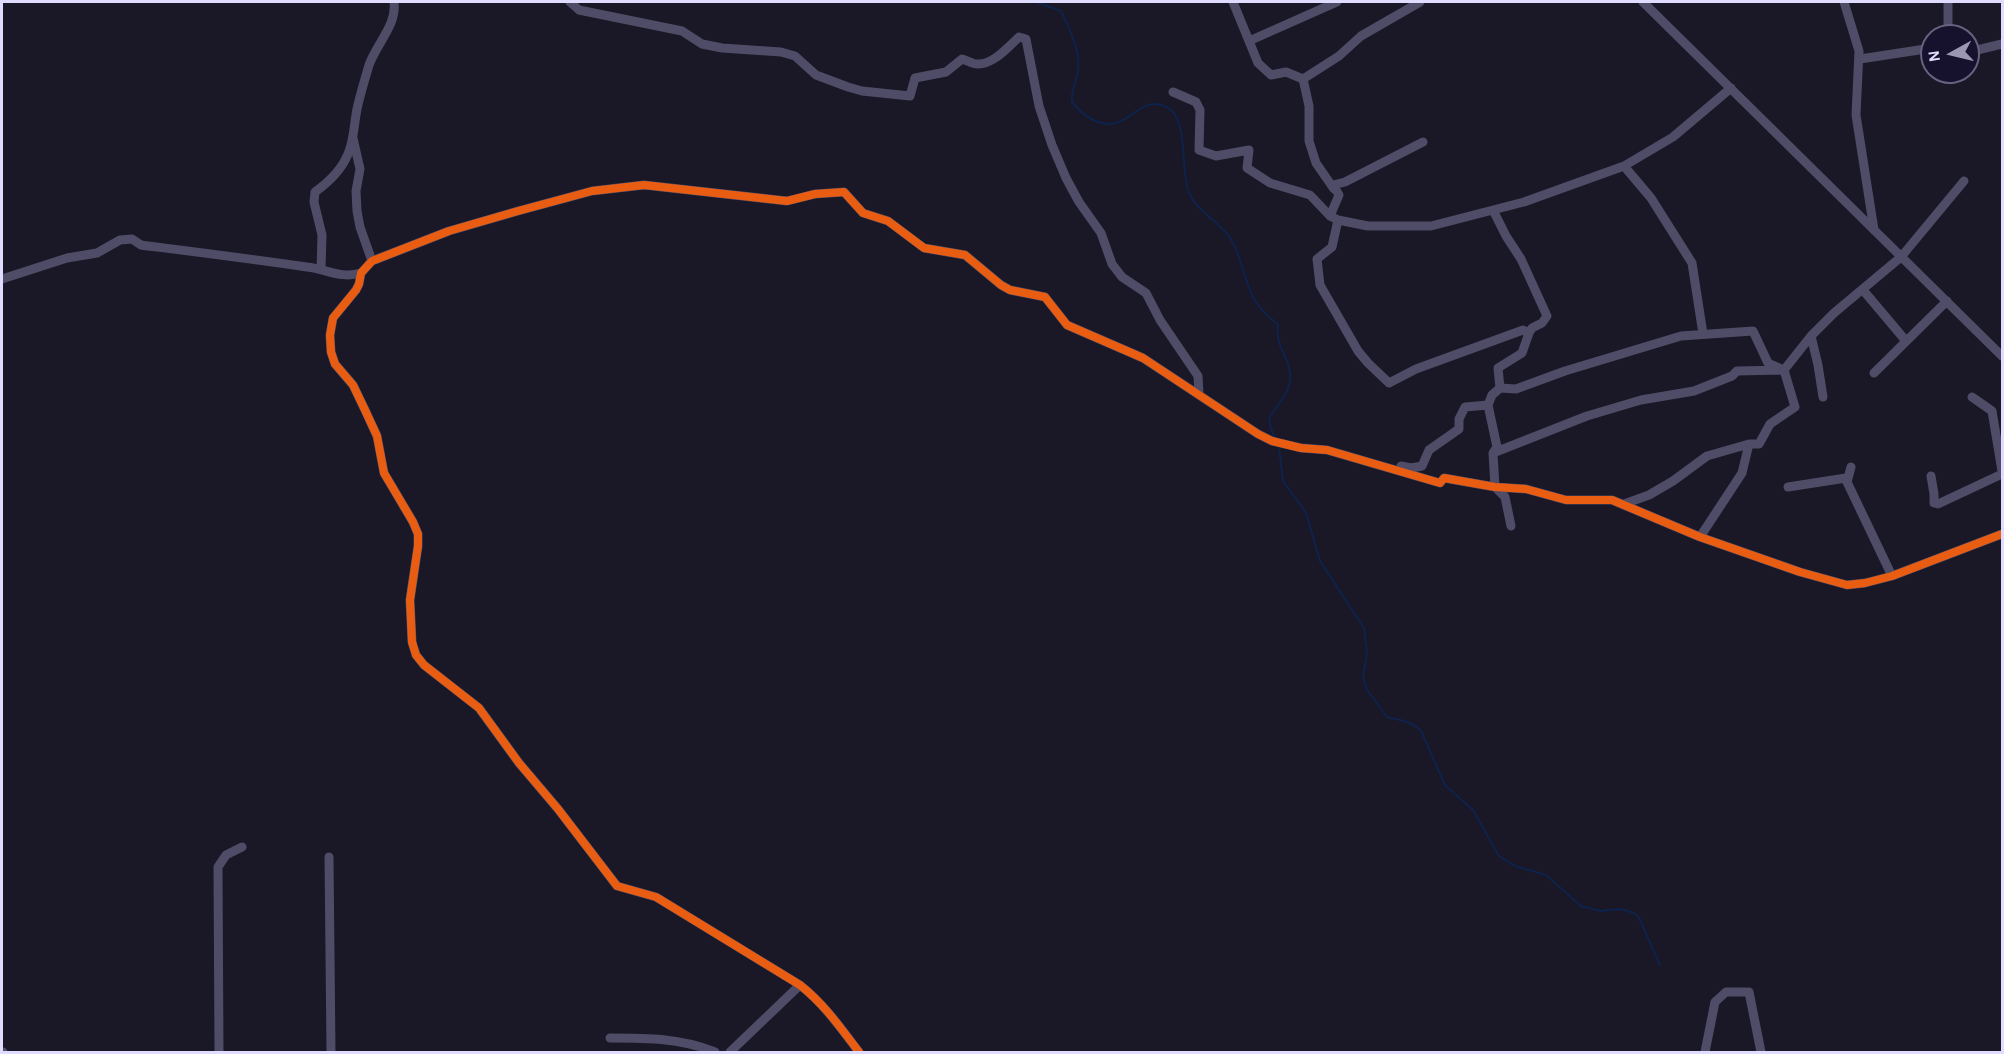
<!DOCTYPE html>
<html>
<head>
<meta charset="utf-8">
<style>
	body { margin:0 }
	#map { position:relative; width:2004px; height:1054px; overflow:hidden; background:#1a1726; font-family:"Alegreya Sans",sans-serif }
	canvas { display:block }
	.frame { position:absolute; inset:0; border:3px solid #e0dcff; pointer-events:none }
	.north { position:absolute; left:1920px; top:24px; width:60px; height:60px; box-sizing:border-box; background:#16112c; border:2px solid #676280; border-radius:50%; rotate:262deg; font-size:16px; font-weight:700; line-height:24px; text-align:center; color:#e0dcff }
	.north::after { content:''; display:block; margin:auto; width:21px; height:27px; background:#9b97b3; clip-path:polygon(50% 0,100% 100%,50% 72%,0 100%) }
</style>
</head>
<body>
<div id="map">
<canvas width="2004" height="1054"></canvas>
<div class="frame"></div>
<div class="north">N</div>
</div>
<script>
const c = document.querySelector('canvas').getContext('2d');
c.lineJoin = 'round';
function stroke(path, color, width, dash) {
  c.strokeStyle = color;
  c.lineWidth = width;
  c.lineCap = dash ? 'butt' : 'round';
  c.setLineDash(dash || []);
  c.stroke(path);
}
stroke(new Path2D(`
	M1036,2L1061,11C1069,29 1081,50 1078,70C1077,82 1071,87 1072,102C1081,113 1094,124 1110,124C1130,125 1146,89 1172,111C1186,124 1182,167 1187,186C1191,207 1215,219 1228,235C1241,251 1244,284 1256,302C1261,311 1271,318 1278,325C1274,348 1293,360 1290,381C1288,394 1276,407 1269,418L1271,429L1276,439
	M1279,447L1283,481L1306,513L1320,561L1364,628L1367,653L1363,678L1367,690L1387,717C1399,720 1412,721 1421,731L1445,785L1473,810L1499,856L1515,866L1546,875L1581,906L1601,911L1621,909L1634,913L1639,918L1660,965`), '#0e234b', 2);
stroke(new Path2D(`
	M570,2L579,10L682,31L702,44L722,48L781,52L795,56L816,75L848,87L862,91L910,96L915,78L946,72L962,59C966,60 973,64 977,64C993,65 1008,47 1019,37L1026,39L1039,106L1052,145L1066,178L1079,202L1101,233L1112,264L1122,277L1146,293L1160,320L1198,376L1199,394
	M1233,2L1258,63L1271,75L1286,72L1303,79
	M1643,2L2002,356
	M1844,2L1859,51L1856,115L1874,230
	M1946,36L1948,29V2
	M1249,41L1337,2
	M1968,49L1977,50L2002,44
	M1860,59L1932,48
	M1303,79L1339,56L1361,36L1420,2
	M1303,79L1309,106V141L1316,163L1334,189
	M1173,92L1196,102L1200,110L1199,150L1216,156L1249,150L1247,168L1270,183L1310,195L1330,216L1338,220L1368,226H1431L1524,202L1624,166L1673,137L1731,88
	M353,138L360,169L356,191L357,211L360,227L372,261
	M1624,166L1651,198L1692,263L1703,334
	M1493,210L1506,236L1521,259L1547,316L1542,323L1532,328L1529,333L1522,353L1498,368L1500,388
	M1330,216L1339,195L1333,185L1345,182L1423,142
	M1338,220L1332,247L1317,259L1320,285L1358,351L1368,363L1389,383L1416,369L1523,330L1529,333
	M321,270L322,235L314,202L315,192C329,182 341,171 348,154C354,140 354,124 357,109C360,95 365,79 369,65C377,43 397,25 394,2
	M2,279L67,258L97,253L120,240L132,239L141,245C196,252 252,259 307,267C327,269 340,279 361,273
	M1863,290L1906,341
	M1811,336L1834,313L1901,257L1964,181
	M1874,373L1947,301
	M1972,397L1992,411L2002,471
	M1488,405L1497,447L1493,453L1495,487L1505,497L1511,526
	M1493,453L1587,416L1641,400L1694,391L1732,376L1737,371L1784,370L1811,336L1818,365L1823,397
	M1401,466L1411,468L1422,466L1429,450L1459,429V419L1465,407L1488,405L1492,395L1500,388L1516,389L1565,371L1681,336L1753,331L1768,363L1784,370
	M1851,467L1847,482L1892,576
	M1931,476L1934,494V503L1938,504L2002,474
	M1788,487L1846,478
	M1624,504L1649,495L1673,481L1707,456L1749,444
	M1700,537L1742,473L1749,444H1759L1770,424L1795,407L1784,370
	M329,857L331,1052
	M610,1038C646,1038 681,1038 715,1052
	M2,1052H3
	M219,1052L218,867L226,855L242,847
	M730,1052L800,985
	M859,1052C840,1027 824,1004 800,985L656,897L617,886L558,809L519,763L479,708L424,665L416,655L412,642L410,600L418,546V534L413,522L384,473L377,436L365,410L353,385L335,364L331,352L330,335L333,318L356,290L359,284L361,273L372,261L449,231L518,211L592,191L644,185L787,201L815,194L844,192L863,213L888,221L924,248L965,255L1001,285L1010,290L1045,297L1067,325L1143,358L1258,434L1272,441L1301,448L1327,450L1440,483L1444,478L1495,487L1526,489L1566,500H1612L1700,537L1800,572L1847,585L1865,583L1892,576L2002,534
	M1705,1052L1715,1002L1726,992H1749L1761,1052`), '#4e4c66', 9);
stroke(new Path2D(`
	M859,1052C840,1027 824,1004 800,985L656,897L617,886L558,809L519,763L479,708L424,665L416,655L412,642L410,600L418,546V534L413,522L384,473L377,436L365,410L353,385L335,364L331,352L330,335L333,318L356,290L359,284L361,273L372,261L449,231L518,211L592,191L644,185L787,201L815,194L844,192L863,213L888,221L924,248L965,255L1001,285L1010,290L1045,297L1067,325L1143,358L1258,434L1272,441L1301,448L1327,450L1440,483L1444,478L1495,487L1526,489L1566,500H1612L1700,537L1800,572L1847,585L1865,583L1892,576L2002,534`), '#e95d12', 8);
</script>
</body>
</html>
